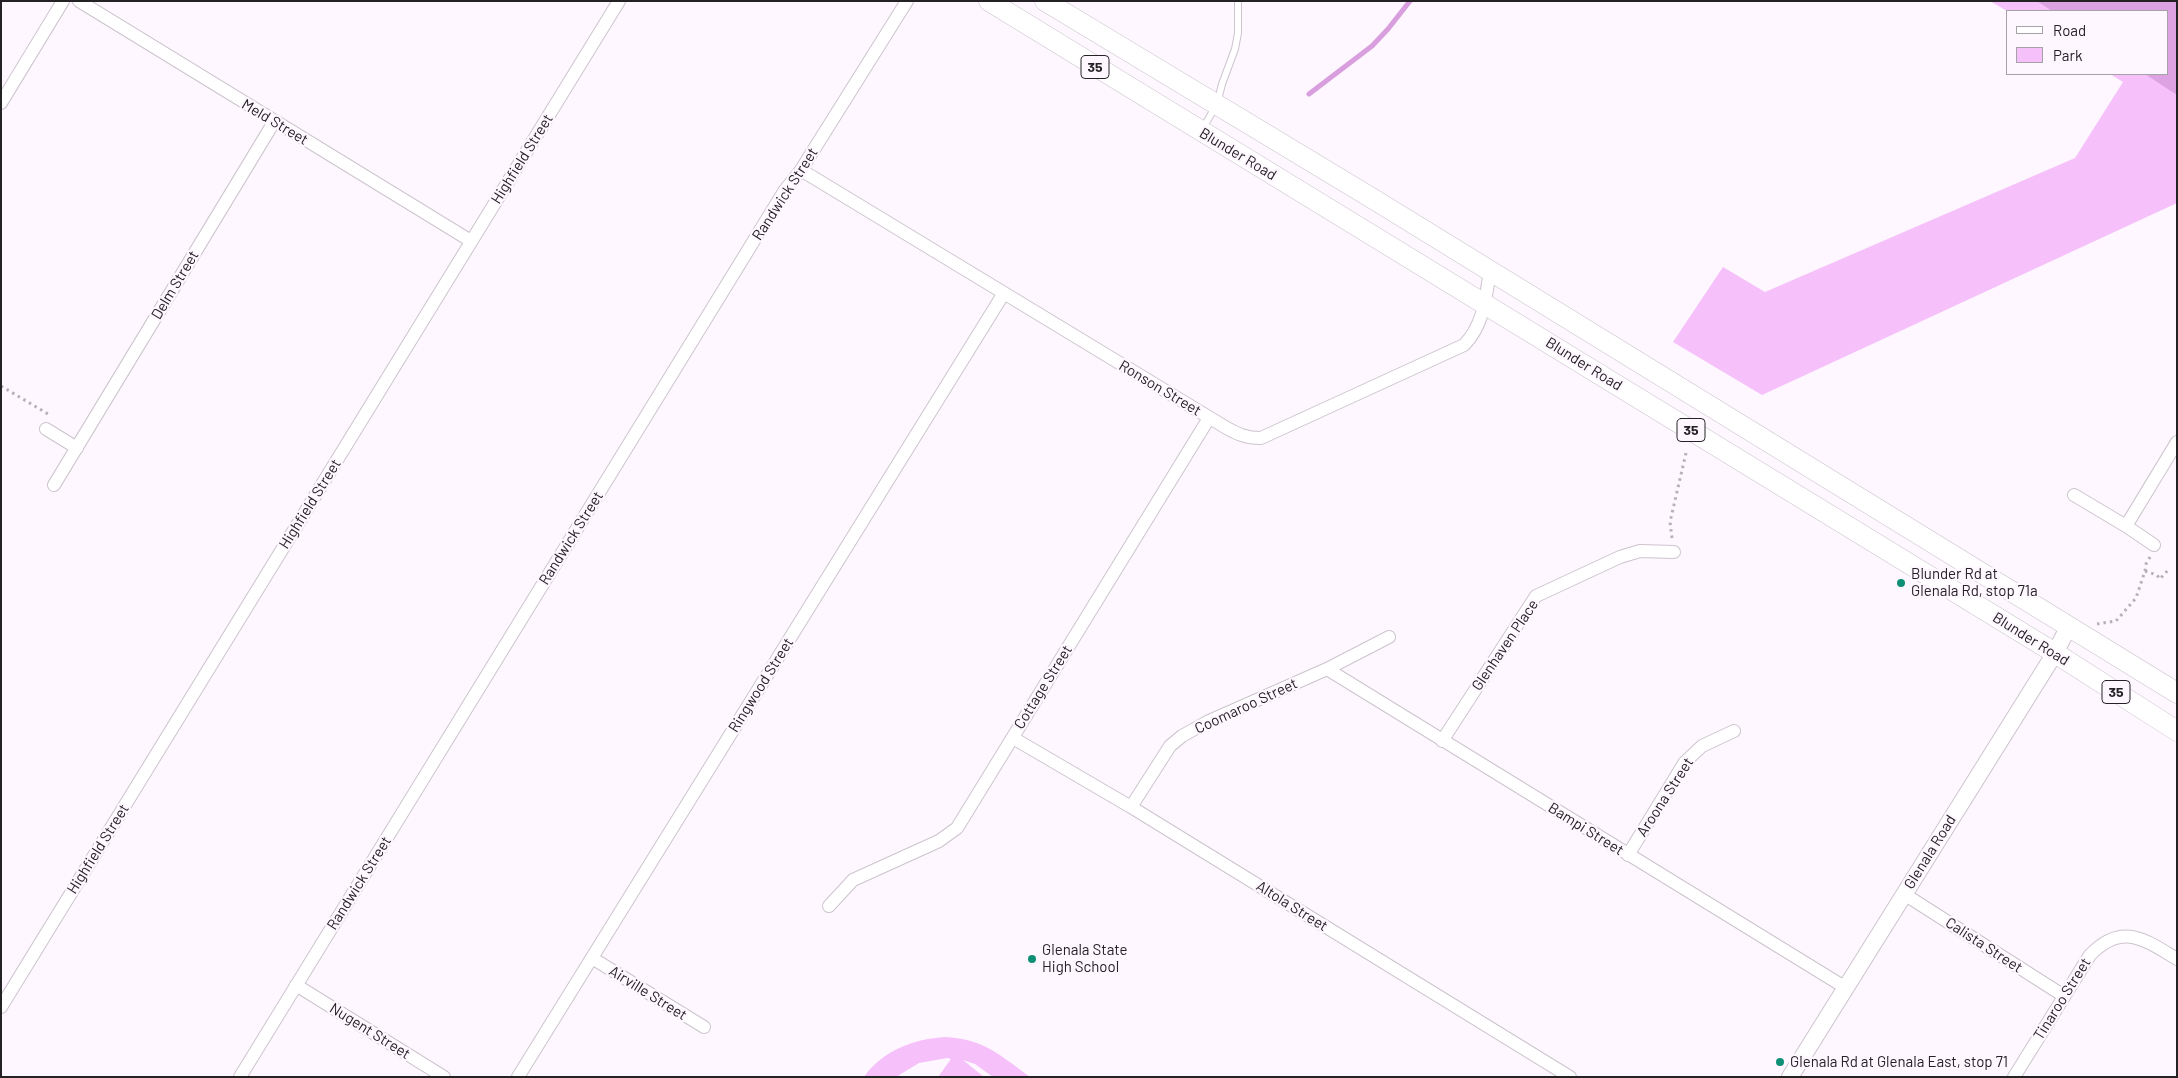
<!DOCTYPE html>
<html>
<head>
<meta charset="utf-8">
<style>
	body { margin:0 }
	#map { position:relative; width:2178px; height:1078px; overflow:hidden; background:#fef7ff; font-family:Barlow,sans-serif }
	canvas { display:block }
	.frame { position:absolute; inset:0; border:2px solid #252225; pointer-events:none }
	.legend { position:absolute; left:2006px; top:10px; width:162px; height:65px; box-sizing:border-box; background:#fef7ff; border:1px solid #a7a2a8; margin:0; padding:6px 9px; list-style:none; font-size:15px; color:#252225 }
	.legend li { display:flex; align-items:center; gap:10px; height:25px }
	.legend b { width:25px; border:1px solid #a7a2a8 }
</style>
</head>
<body>
<div id="map">
<canvas width="2178" height="1078"></canvas>
<div class="frame"></div>
<ul class="legend">
<li><b style="height:6px;background:#fff"></b>Road</li>
<li><b style="height:14px;background:#f6c0fb"></b>Park</li>
</ul>
</div>
<script>
const c = document.querySelector('canvas').getContext('2d');
c.lineJoin = 'round';
function fillPath(path, color) {
  c.fillStyle = color;
  c.fill(path, 'evenodd');
}
function stroke(path, color, width, dash) {
  c.strokeStyle = color;
  c.lineWidth = width;
  c.lineCap = dash ? 'butt' : 'round';
  c.setLineDash(dash || []);
  c.stroke(path);
}
function label(font, color, halo, rows, align = 'center') {
  c.font = font + ' Barlow,sans-serif';
  c.lineWidth = 4.5;
  c.setLineDash([]);
  c.textBaseline = 'middle';
  c.strokeStyle = halo;
  c.fillStyle = color;
  for (const [text, x, y, turn = 0] of rows) {
    c.save();
    c.translate(x, y);
    c.rotate((+turn || 0) * Math.PI / 180);
    c.textAlign = isNaN(turn) ? turn : align;
    if (halo) c.strokeText(text, 0, 0);
    c.fillText(text, 0, 0);
    c.restore();
  }
}
fillPath(new Path2D(`
	M1990,1H2177V203L1762,395L1673,342L1723,267L1765,292L2075,158L2123,82L2110,74H2167V11H2007Z
	M945,1037C984,1039 1000,1055 1030,1077H993L975,1064L963,1060L984,1077H938L951,1059L947,1058L919,1063L896,1077H864C883,1050 914,1039 945,1037Z`), '#f6c0fb');
fillPath(new Path2D(`
	M2037,1H2177V95L2145,74H2167V11H2052Z`), '#dca2e1');
stroke(new Path2D(`
	M1309,94L1372,46L1388,29L1410,1`), '#d89edd', 5);
const service = new Path2D(`
	M1203,128L1217,104L1222,84L1235,49L1238,33V1`);
const minor = new Path2D(`
	M79,1L471,241
	M1,103L63,1
	M801,170L1225,427C1237,434 1246,438 1261,438L1464,345C1484,325 1486,296 1490,270
	M46,429L77,448
	M54,485L274,122
	M2074,495L2126,526L2154,545
	M2126,526L2177,442
	M1327,669L1846,988
	M1013,738L1131,807L1570,1077
	M1442,741L1536,596L1620,557L1640,551L1674,552
	M1131,807L1170,746L1182,736L1207,722L1327,669L1389,637
	M1628,855L1685,762L1702,746L1734,731
	M1904,894L2064,996
	M829,906L853,880L939,841L957,828L1209,418
	M592,958L704,1027
	M296,985L444,1077
	M1,1007L619,1
	M240,1077L785,190L801,170L907,1
	M518,1077L1004,293
	M2014,1077L2090,955C2122,922 2144,939 2177,959`);
const tertiary = new Path2D(`
	M1790,1077L2055,653L2069,626`);
const primary = new Path2D(`
	M989,1L2055,653L2177,731
	M1045,1L1370,197L2177,693`);
stroke(service, '#cdc4ce', 8);
stroke(minor, '#cdc4ce', 14);
stroke(tertiary, '#cdc4ce', 18);
stroke(primary, '#cdc4ce', 21);
stroke(new Path2D(`
	M1,386L48,414
	M1672,538L1670,522L1686,453
	M2145,571L2157,575L2160,579L2168,570
	M2097,624L2116,621L2136,598L2145,571L2146,564L2150,557`), '#b7b1b7', 3, [2.5, 4]);
stroke(service, '#fff', 6);
stroke(minor, '#fff', 12);
stroke(tertiary, '#fff', 16);
stroke(primary, '#fff', 20);
for (const [x, y, r, color] of [
	[1901,583,5,"#0f8f75"],
	[1032,959,5,"#0f8f75"],
	[1780,1062,5,"#0f8f75"]
]) {
  const dot = new Path2D();
  dot.arc(x, y, r, 0, 2 * Math.PI);
  c.fillStyle = color;
  c.fill(dot);
  stroke(dot, '#fef7ff', 2);
}
for (const [x, y, w] of [
	[1095,67,28],
	[1691,430,28],
	[2116,692,28]
]) {
  const box = new Path2D();
  box.roundRect(x - w / 2, y - 11.5, w, 23, 4);
  c.fillStyle = '#fef7ff';
  c.fill(box);
  stroke(box, '#252225', 1);
}
label('bold 14px', '#252225', null, [
	["35",1095,67],
	["35",1691,430],
	["35",2116,692]
]);
label('15px', '#252225', '#fef7ff', [
	["Meld Street",275,122,31],
	["Blunder Road",1238,154,31],
	["Highfield Street",522,159,-58],
	["Randwick Street",785,194,-57],
	["Delm Street",175,285,-59],
	["Blunder Road",1584,364,32],
	["Ronson Street",1160,388,31],
	["Highfield Street",310,504,-58],
	["Randwick Street",571,538,-58],
	["Blunder Road",2031,639,32],
	["Glenhaven Place",1505,645,-56],
	["Ringwood Street",761,685,-58],
	["Cottage Street",1043,687,-58],
	["Coomaroo Street",1246,706,-25],
	["Aroona Street",1665,797,-57],
	["Bampi Street",1586,829,32],
	["Highfield Street",98,849,-58],
	["Glenala Road",1930,852,-58],
	["Randwick Street",359,883,-58],
	["Altola Street",1292,906,32],
	["Calista Street",1984,945,33],
	["Airville Street",648,993,32],
	["Tinaroo Street",2062,999,-58],
	["Nugent Street",370,1031,32]
]);
label('15px', '#252225', '#fef7ff', [
	["Blunder Rd at",1911,574],
	["Glenala Rd, stop 71a",1911,591],
	["Glenala State",1042,950],
	["High School",1042,967],
	["Glenala Rd at Glenala East, stop 71",1790,1062]
], 'left');
</script>
</body>
</html>
